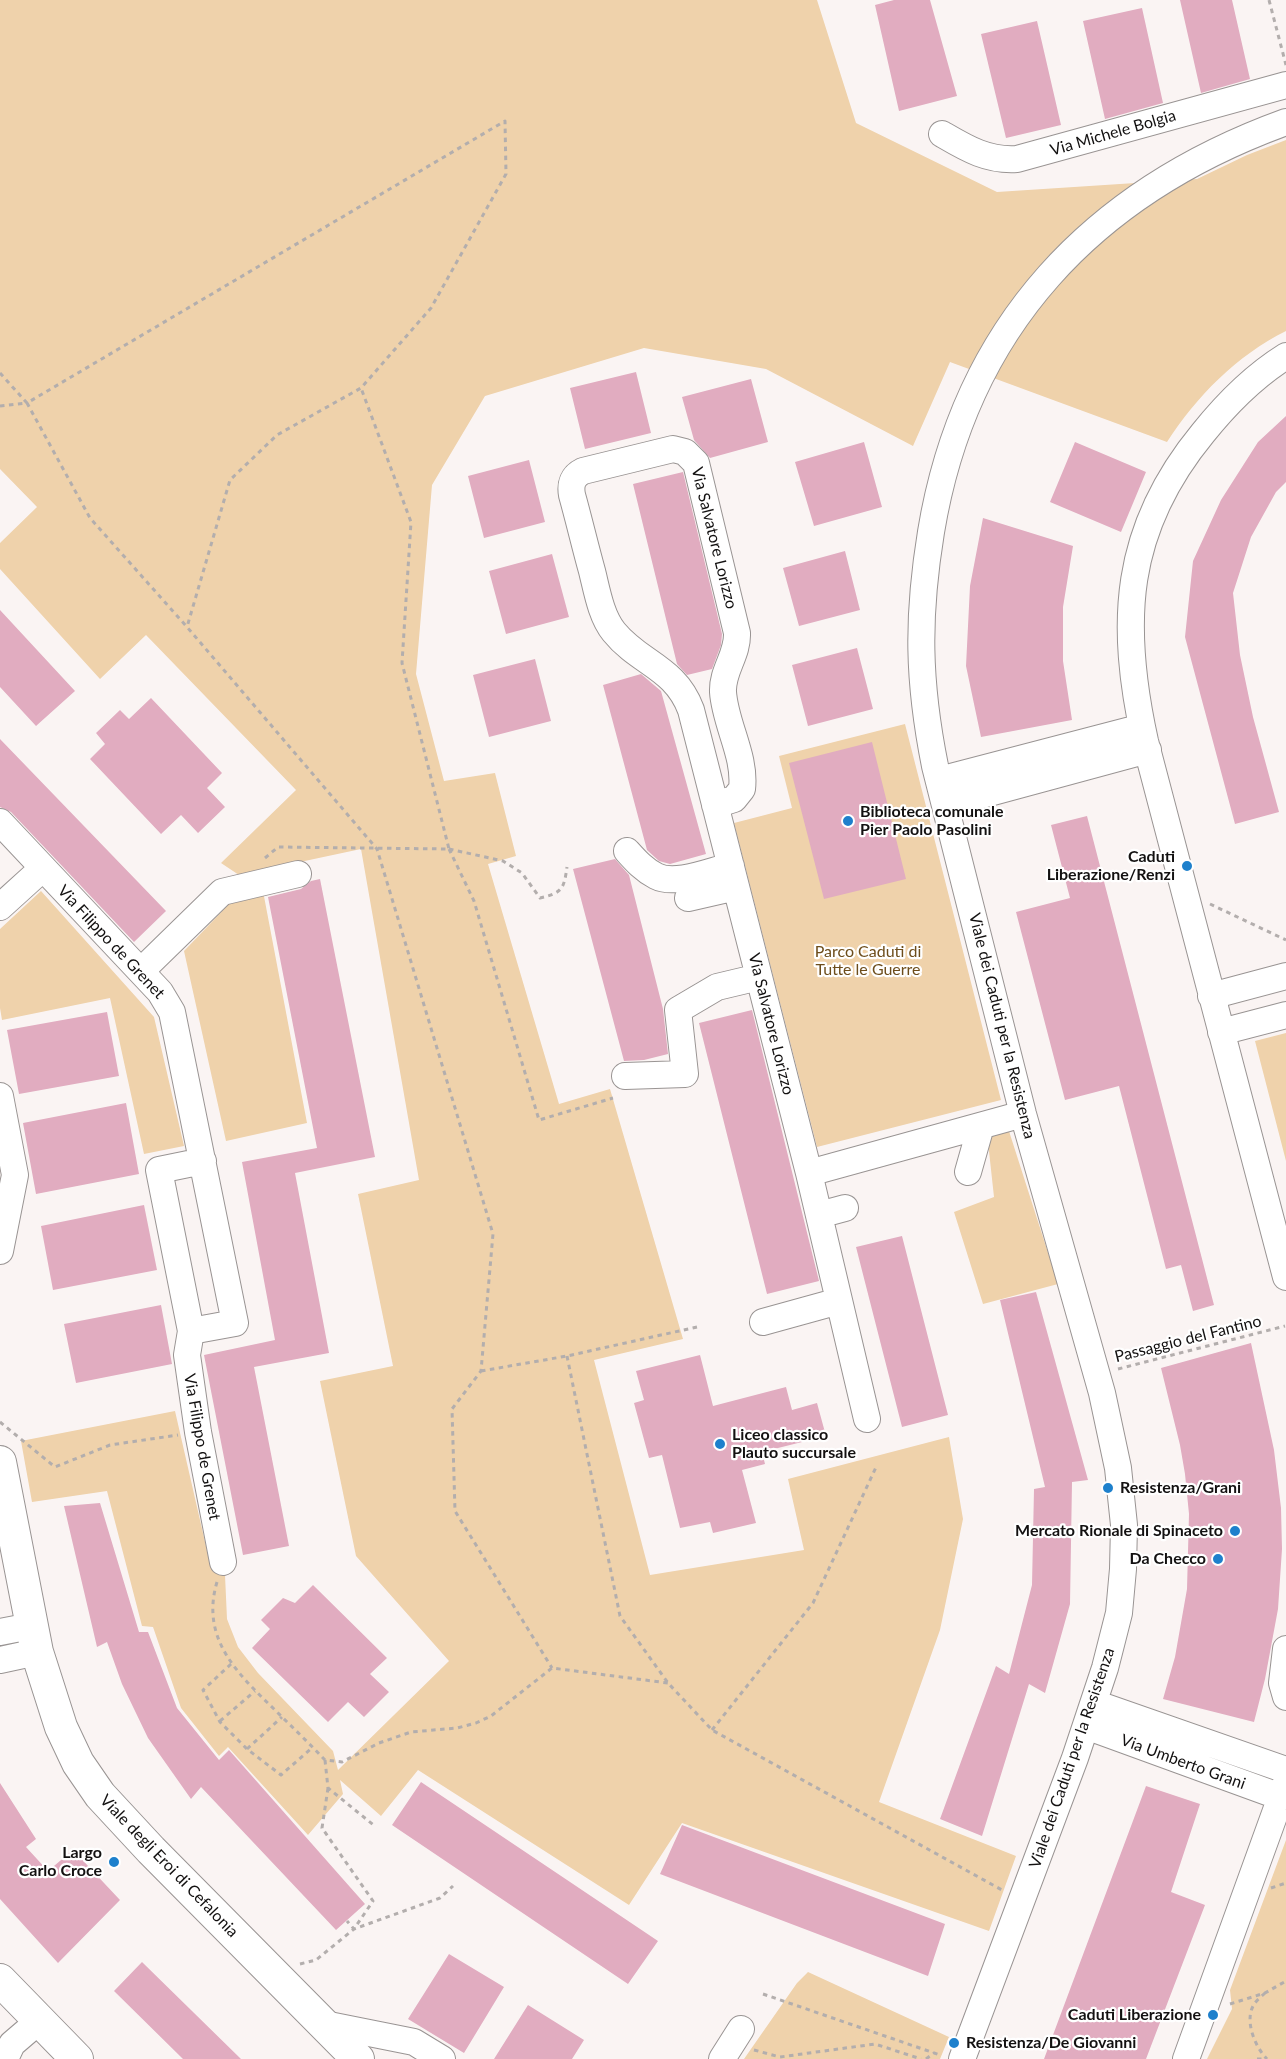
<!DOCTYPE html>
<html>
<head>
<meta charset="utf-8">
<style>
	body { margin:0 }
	canvas { display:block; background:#faf4f3 }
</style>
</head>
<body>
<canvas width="1286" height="2059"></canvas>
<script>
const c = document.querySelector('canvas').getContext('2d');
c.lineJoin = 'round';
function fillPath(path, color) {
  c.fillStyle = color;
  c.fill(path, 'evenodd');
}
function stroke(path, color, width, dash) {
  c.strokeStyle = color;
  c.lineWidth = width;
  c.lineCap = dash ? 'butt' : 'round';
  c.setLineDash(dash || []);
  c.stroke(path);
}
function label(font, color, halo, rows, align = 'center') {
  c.font = font + ' Lato,sans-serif';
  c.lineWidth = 4.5;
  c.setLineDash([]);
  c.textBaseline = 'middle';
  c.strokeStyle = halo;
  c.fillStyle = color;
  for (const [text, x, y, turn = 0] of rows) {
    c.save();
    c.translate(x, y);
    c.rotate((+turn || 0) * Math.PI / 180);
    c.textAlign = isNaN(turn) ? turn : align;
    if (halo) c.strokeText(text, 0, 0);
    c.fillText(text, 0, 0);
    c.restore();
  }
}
fillPath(new Path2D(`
	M0,0H817L856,123L997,192L1197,179L1247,155L1286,140V331C1236,356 1197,396 1167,442L950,362L913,446L766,369L644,348L485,396L432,485L416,674L444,781L495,773L516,856L488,864L559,1104L610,1089L683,1339L594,1360L650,1575L804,1550L788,1479L949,1437L963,1519L940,1630L879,1802L1016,1856L989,1931L682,1823L629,1905L418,1770L381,1816L340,1780L343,1794L308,1835L228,1747L219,1756L181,1708L153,1627L142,1626L107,1491L32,1502L21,1441L175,1411L208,1555L225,1575L227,1619L238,1647L258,1673L333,1751L338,1770L449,1661L356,1556L320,1381L393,1366L358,1194L419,1180L361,849L239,875L221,863L296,790L146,635L100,679L0,569V543L37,507L0,469Z
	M905,724L1001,1100L817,1147L734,823L792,808L779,756Z
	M41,891L154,1017L184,1146L144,1154L110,998L2,1020L0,1008V929Z
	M263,891L307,1123L226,1141L184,951L231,902Z
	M1286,1033V1161L1255,1041Z
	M1008,1128L1058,1284L983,1304L954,1212L994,1197L987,1133Z
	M1286,1840V2059H1207L1232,2009L1230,1990Z
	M808,1972L949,2037L940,2059H744L797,1983Z`), '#efd2ab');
fillPath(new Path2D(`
	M894,0H930L957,96L899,111L875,5Z
	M1180,0H1232L1250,79L1201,93Z
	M1142,8L1163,103L1105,119L1083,21Z
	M1037,21L1061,125L1006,138L981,34Z
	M636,372L651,433L585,449L570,388Z
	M751,379L768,442L710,458L694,440L682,397Z
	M1286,416V482L1276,492L1251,537L1233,593L1240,655L1253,717L1279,812L1235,824L1185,637L1193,561L1221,500L1258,442Z
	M864,442L882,507L814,526L795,462Z
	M1075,442L1146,472L1121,532L1050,502Z
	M529,460L545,522L484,538L468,476Z
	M683,472L722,634L721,645L712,669L687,675L677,664L633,484Z
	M983,518L1073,546L1063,607V661L1072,720L981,737L966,666L970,586Z
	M845,551L860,610L799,626L783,568Z
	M552,554L569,617L506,634L489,571Z
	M0,610L75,691L36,726L0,687Z
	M857,648L873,709L808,726L792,665Z
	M535,659L551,721L489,737L473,675Z
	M641,674L661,691L706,854L670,864L659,861L647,850L603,685Z
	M151,698L222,773L207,788L225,807L198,833L181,815L161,834L90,759L105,744L96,733L120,710L129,719Z
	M0,739L166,911L134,942L11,812L0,807Z
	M872,742L906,879L824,899L789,763Z
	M1087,816L1214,1305L1193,1311L1181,1265L1166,1269L1119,1086L1065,1100L1016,912L1070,898L1051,825Z
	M615,859L629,875L663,1009L668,1054L644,1060L624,1061L573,869Z
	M320,879L375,1157L295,1173L329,1353L254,1367L289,1546L243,1555L204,1355L275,1340L242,1162L317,1148L268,897L301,889L311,881Z
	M752,1010L819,1281L767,1294L699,1023Z
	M107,1012L119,1076L19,1094L7,1030Z
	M126,1103L139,1174L36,1194L23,1123Z
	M144,1205L157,1270L53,1290L41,1226Z
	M902,1236L948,1415L902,1427L856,1247Z
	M1036,1292L1088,1480L1072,1482L1070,1604L1045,1693L1029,1684L982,1836L940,1819L996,1666L1009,1674L1032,1585L1034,1489L1045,1487L1000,1300Z
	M161,1305L172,1364L76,1383L64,1324Z
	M1251,1343L1274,1450L1281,1508L1282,1549L1278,1609L1265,1679L1254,1722L1163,1699L1175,1657L1187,1589L1189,1514L1185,1474L1180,1445L1161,1368Z
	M700,1355L713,1406L786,1387L792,1410L817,1403L826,1436L762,1452L765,1464L742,1470L756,1523L713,1533L710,1522L680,1528L662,1455L649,1458L634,1403L644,1400L636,1371Z
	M100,1503L139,1632H148L177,1708L219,1760L229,1750L365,1904L336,1930L201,1787L191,1799L148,1738L122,1684L107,1642L97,1647L64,1506Z
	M313,1585L387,1658L370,1674L389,1692L364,1717L348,1702L328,1722L252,1648L270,1629L261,1620L283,1598L295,1603Z
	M421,1782L658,1941L628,1984L392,1825Z
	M0,1783L36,1839L26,1847L48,1871L73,1850L120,1900L58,1963L0,1899Z
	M1146,1786L1200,1804L1171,1892L1205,1905L1146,2059H1044Z
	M682,1825L945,1924L928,1976L660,1874Z
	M449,1954L504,1987L464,2053L408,2019Z
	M142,1962L241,2059H183L114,1991Z
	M528,2005L584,2040L572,2059H494Z`), '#e1acc0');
const minor = new Path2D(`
	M942,134C966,148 987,161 1017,159L1286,85
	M1286,356C1254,376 1227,403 1203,433C1123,530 1119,623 1145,741L1286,1277
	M939,780L1142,727
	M715,805L734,799L742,789C746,756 725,724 723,692C722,670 738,655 737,633L696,463L685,452L673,449L583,471C573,476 570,484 572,495C579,520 585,546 592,571C597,591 601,616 614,632C640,664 675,667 691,710L809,1173L867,1419
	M945,805L1148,750
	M0,822L160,992L172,1012L235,1323L191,1331L159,1170L203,1161
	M627,851C636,861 644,870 656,876C675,886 710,871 731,866
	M688,898L736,887
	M0,907L43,868
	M141,971L222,892L298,874
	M1211,996L1286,976
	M1221,1032L1286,1015
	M625,1076L685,1074L678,1010L717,987L759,977
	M0,1096L15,1175L0,1251
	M968,1172L981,1126
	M809,1173L1023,1114
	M819,1215L845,1208
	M763,1322L839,1301
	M191,1331L187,1355L198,1432L223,1562
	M0,1632L31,1626
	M1286,1649L1282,1683L1286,1697
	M0,1660L37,1652
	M1094,1703L1286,1770
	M1086,1726L1281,1797
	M324,2024L414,2042L442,2059
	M5,2059L12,2044L40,2020
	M722,2059L741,2029
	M962,2059L1075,1758L1105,1668L1119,1613L1123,1569L1124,1525L1118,1468L1102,1393L1023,1114L935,766C918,681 917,618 931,532C965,326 1093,192 1286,122
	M1186,2059L1286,1783`);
const major = new Path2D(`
	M0,1462L37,1652L61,1727L78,1763L100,1795L151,1850L358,2059
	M0,1980L77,2059`);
stroke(minor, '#999493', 28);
stroke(major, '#999493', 34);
stroke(new Path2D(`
	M1269,0L1286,65
	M0,373L27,403L505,121L506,174L431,308L361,388L277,435L230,480L187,627
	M0,406L27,403L90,518L187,627L377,849L493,1234L481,1371L452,1409L455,1511L552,1668
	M449,849L474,901L539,1120L613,1098
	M449,849L503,861L522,873L540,898C562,893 564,889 567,867
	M265,858L278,847L449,849L402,663L411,522L361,388
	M1210,904L1286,940
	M567,1356L620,1616L668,1683L712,1730L1002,1890
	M1118,1369L1285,1326
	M481,1371L567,1356L697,1327
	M0,1422L55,1467L110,1445L178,1435
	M217,1582C200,1639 238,1674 275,1710C292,1727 309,1743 325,1760L342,1762L379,1743L411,1732L457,1728L476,1723L491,1716L552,1668L668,1683
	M231,1664L203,1690L220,1722L247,1749L281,1775L313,1747
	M220,1721L255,1691
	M712,1730L813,1603L877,1465
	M247,1749L282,1717
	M325,1760L328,1788L376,1827
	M328,1788L322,1828L373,1901L354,1929L347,1921
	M1271,1888L1286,1883
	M300,1964L316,1960L354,1929L440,1898L453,1886
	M1265,1993C1262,1996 1257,2000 1255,2003C1243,2019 1255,2047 1267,2059
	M763,1994L940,2055
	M1230,2004L1265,1993L1286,1981
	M754,2050L780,2057L875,2044L921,2059
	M926,2059L934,2053
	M1257,2059H1263`), '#b3aead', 3, [4.5, 4.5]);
stroke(minor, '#fff', 26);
stroke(major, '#fff', 32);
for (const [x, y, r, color] of [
	[848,821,6,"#1e80cc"],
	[1187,866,6,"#1e80cc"],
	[720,1444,6,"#1e80cc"],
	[1108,1488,6,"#1e80cc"],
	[1235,1531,6,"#1e80cc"],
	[1218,1559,6,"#1e80cc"],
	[114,1862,6,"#1e80cc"],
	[1213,2015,6,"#1e80cc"],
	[954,2043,6,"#1e80cc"]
]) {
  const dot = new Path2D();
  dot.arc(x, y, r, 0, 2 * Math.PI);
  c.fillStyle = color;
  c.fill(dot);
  stroke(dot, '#fff', 2);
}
label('16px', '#131111', '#fff', [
	["Via Michele Bolgia",1113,133,-16],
	["Via Salvatore Lorizzo",714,538,76],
	["Via Filippo de Grenet",111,942,47],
	["Via Salvatore Lorizzo",771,1024,76],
	["Viale dei Caduti per la Resistenza",1002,1026,76],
	["Passaggio del Fantino",1188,1339,-14],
	["Via Filippo de Grenet",202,1447,80],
	["Viale dei Caduti per la Resistenza",1072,1758,-71],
	["Via Umberto Grani",1183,1762,20],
	["Viale degli Eroi di Cefalonia",169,1866,46]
]);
label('bold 16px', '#131111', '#fff', [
	["Biblioteca comunale",860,812,"left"],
	["Pier Paolo Pasolini",860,830,"left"],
	["Caduti",1175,857],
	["Liberazione/Renzi",1175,875],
	["Liceo classico",732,1435,"left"],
	["Plauto succursale",732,1453,"left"],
	["Resistenza/Grani",1120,1488,"left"],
	["Mercato Rionale di Spinaceto",1223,1531],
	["Da Checco",1206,1559],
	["Largo",102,1853],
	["Carlo Croce",102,1871],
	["Caduti Liberazione",1201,2015],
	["Resistenza/De Giovanni",966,2043,"left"]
], 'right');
label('16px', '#6d4d1b', '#fff', [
	["Parco Caduti di",868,952],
	["Tutte le Guerre",868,970]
]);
</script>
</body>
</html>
